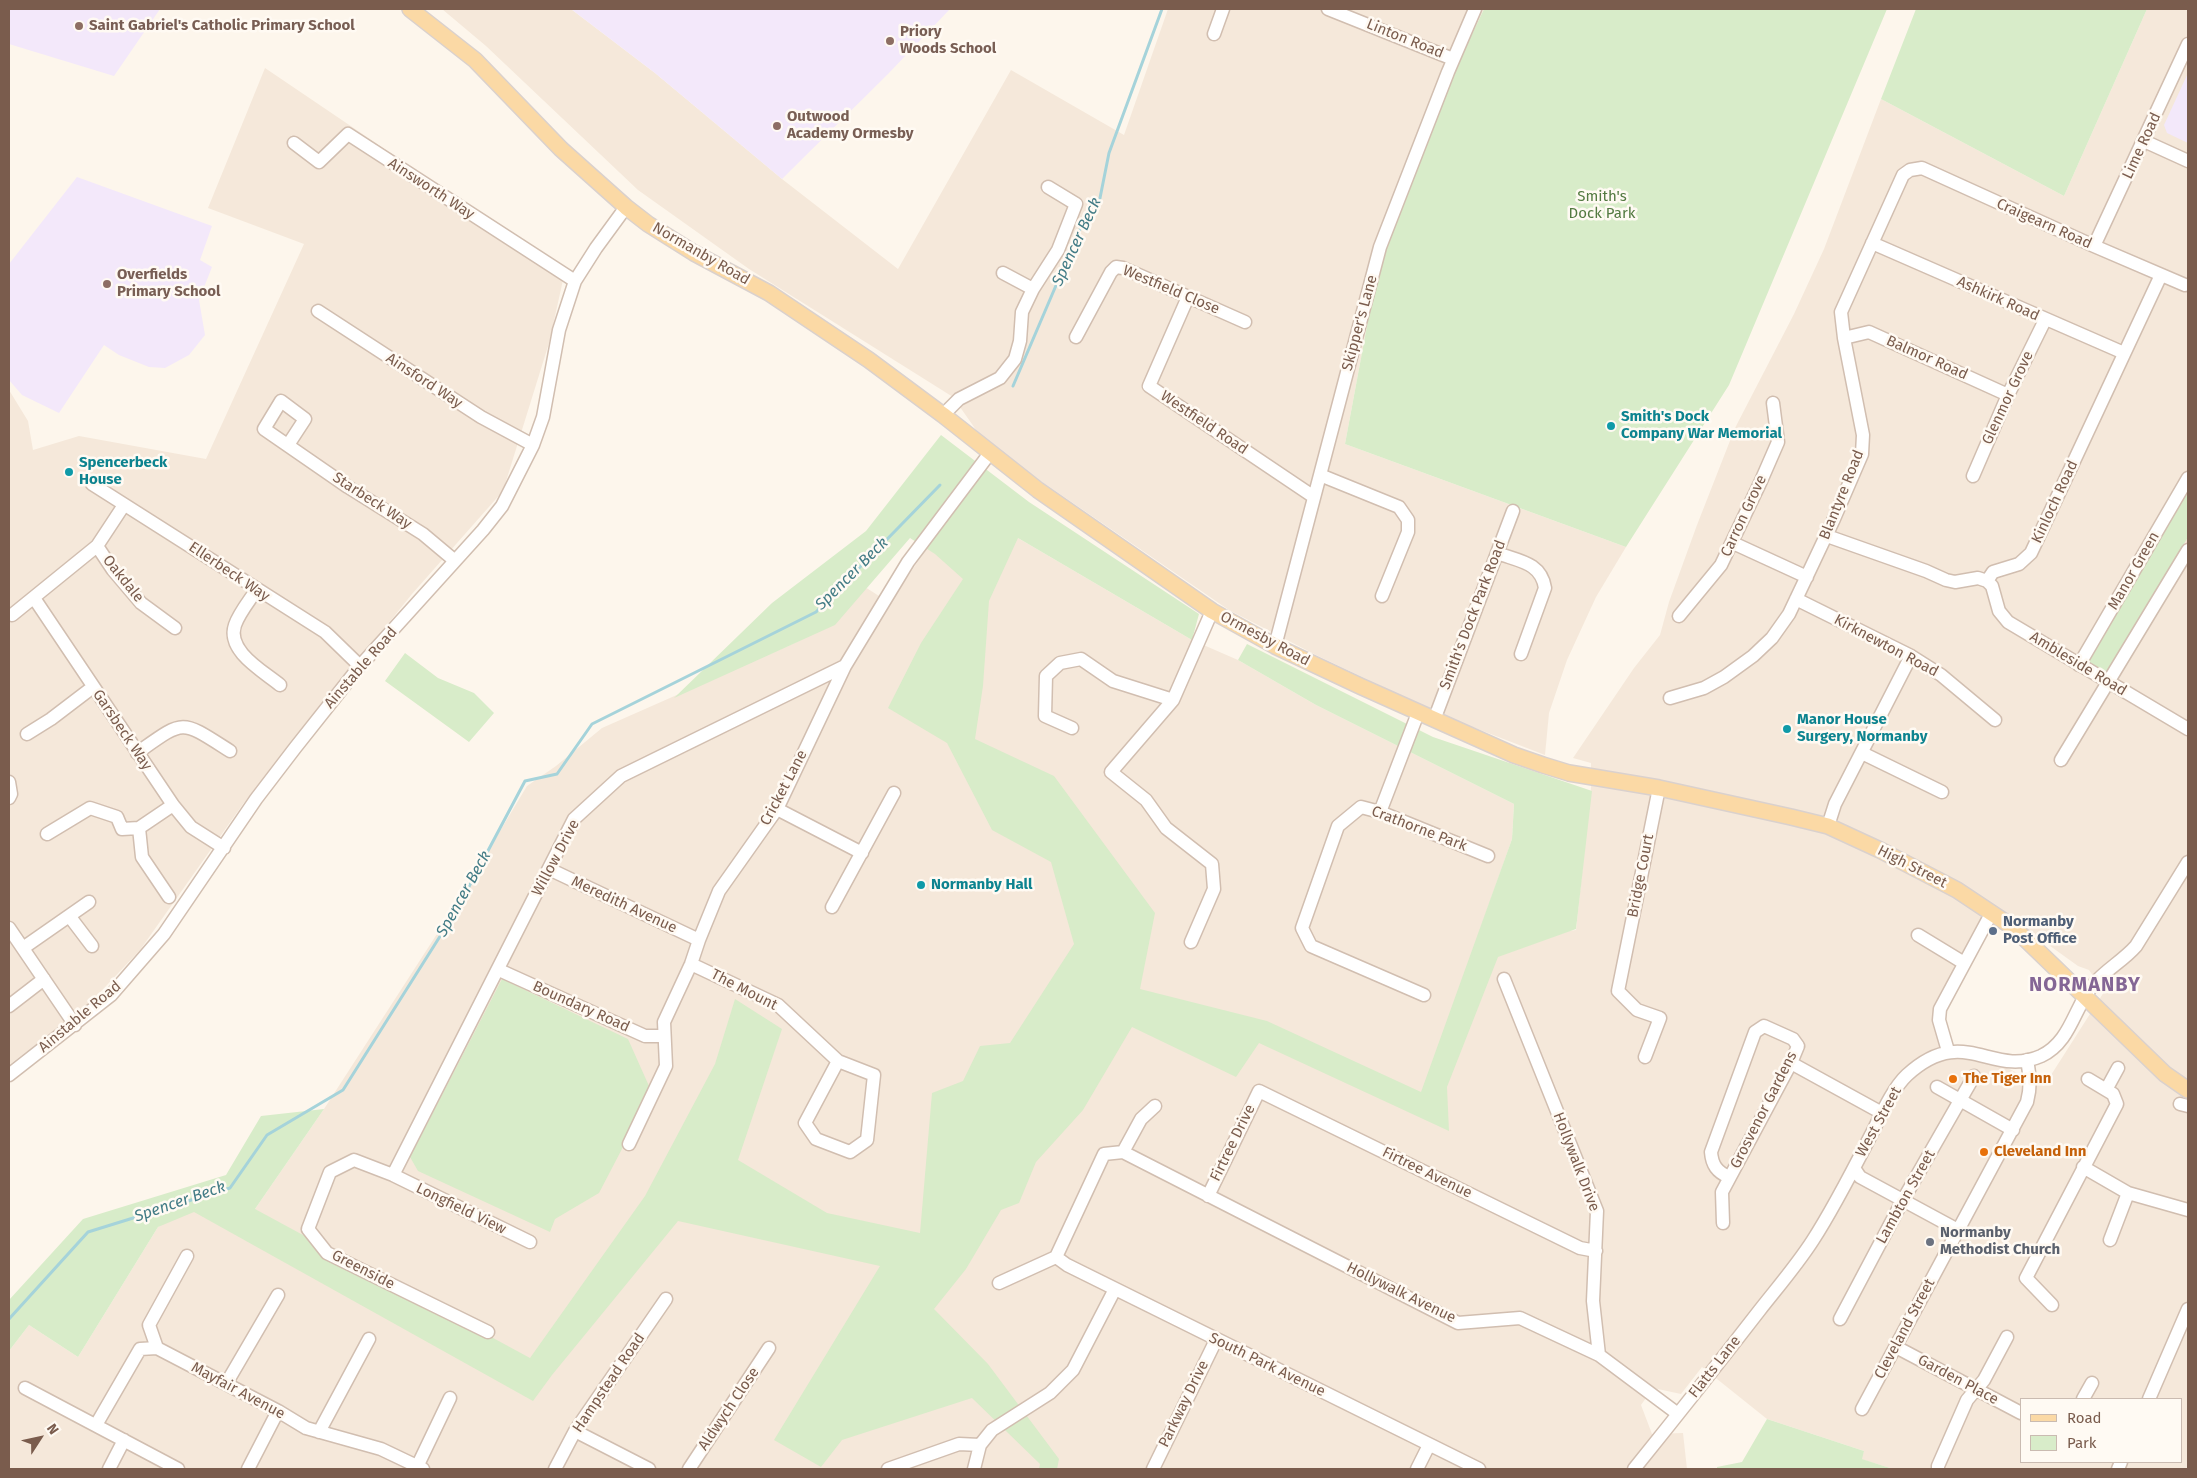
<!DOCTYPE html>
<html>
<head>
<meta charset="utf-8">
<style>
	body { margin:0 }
	#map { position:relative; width:2197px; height:1478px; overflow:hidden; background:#fdf6ec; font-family:"Fira Sans",sans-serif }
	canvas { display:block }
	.frame { position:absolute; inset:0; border:10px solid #7a5c4d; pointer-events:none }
	.legend { position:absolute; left:2020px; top:1398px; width:162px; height:65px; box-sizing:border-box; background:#fffaf3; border:1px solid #cabbb1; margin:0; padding:6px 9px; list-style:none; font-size:15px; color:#7a5c4d }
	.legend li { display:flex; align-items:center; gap:10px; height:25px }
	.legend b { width:25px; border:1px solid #cabbb1 }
	.north { position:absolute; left:15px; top:1413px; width:50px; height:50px; -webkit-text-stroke:4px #fffaf3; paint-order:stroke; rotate:55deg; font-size:14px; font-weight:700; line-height:20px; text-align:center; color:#7a5c4d }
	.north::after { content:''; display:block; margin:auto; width:18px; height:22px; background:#7a5c4d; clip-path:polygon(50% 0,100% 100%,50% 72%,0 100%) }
</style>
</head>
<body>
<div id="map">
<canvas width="2197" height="1478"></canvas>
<div class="frame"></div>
<ul class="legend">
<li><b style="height:6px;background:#fbd9a5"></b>Road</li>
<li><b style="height:14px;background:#d8ecc9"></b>Park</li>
</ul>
<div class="north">N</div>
</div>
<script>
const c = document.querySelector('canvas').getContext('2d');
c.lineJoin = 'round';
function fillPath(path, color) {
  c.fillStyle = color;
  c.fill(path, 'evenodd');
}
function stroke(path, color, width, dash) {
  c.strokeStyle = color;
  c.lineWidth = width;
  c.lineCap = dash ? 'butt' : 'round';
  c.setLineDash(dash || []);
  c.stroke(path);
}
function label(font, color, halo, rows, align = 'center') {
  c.font = font + ' "Fira Sans",sans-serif';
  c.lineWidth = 5;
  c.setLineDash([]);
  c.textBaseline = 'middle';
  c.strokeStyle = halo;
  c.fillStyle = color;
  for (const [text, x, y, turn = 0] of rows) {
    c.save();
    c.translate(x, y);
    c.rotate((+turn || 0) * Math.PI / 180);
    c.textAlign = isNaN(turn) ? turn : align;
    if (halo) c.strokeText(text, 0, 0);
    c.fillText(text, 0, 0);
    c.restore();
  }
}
fillPath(new Path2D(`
	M442,9H571L655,73L782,179L898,269L1011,70L1124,135L1168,9H1484L1463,53L1380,256L1345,444L1626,547L1596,597L1567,660L1549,713L1545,755L1444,716L1316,655L1229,610L1016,464L981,437L953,397L749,269L638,190L486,46Z
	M2147,9H2188V1469H1893L1861,1459L1864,1451L1767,1419L1702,1367L1681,1394L1653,1388L1641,1405L1652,1434L1683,1433L1687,1469H9V1351L29,1325L78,1357L158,1227L202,1200L255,1209L324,1109L455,906L527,786L556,766L602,728L799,641L854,580L890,603L929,545L1018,538L1192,640L1238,660L1316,705L1514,804L1512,839L1475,944L1576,930L1591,788V763L1573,758L1634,668L1660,635L1669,602L1697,525L1735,428L1794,314L1824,249L1881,99L2064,196ZM2000,910L2078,966L2089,970L2104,992L2044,1086L1999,1064L1951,1057L1948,1026L1944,1011ZM2021,1399H2181V1462H2021Z
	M265,68L565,271L549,343L503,491L412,594L243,804L140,950L90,1003L9,1065V390L28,421L33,450L79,436L206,459L304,244L208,208Z`), '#f5e8da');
fillPath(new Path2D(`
	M9,9H160L114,76L9,44Z
	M571,9H950L888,74L782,179L655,73Z
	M2188,73V143L2167,133L2164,125Z
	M77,177L212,226L200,260L212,267L199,300L205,335L189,355L165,368L149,367L119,355L104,345L59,413L22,395L9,380V264Z`), '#f3e8fa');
fillPath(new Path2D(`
	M1484,9H1887L1729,385L1626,547L1345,444L1380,256L1463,53Z
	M1916,9H2147L2064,196L1881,99Z
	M941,435L1029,502L1199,614L1192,640L1018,538L989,601L983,686L975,739L1054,776L1155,913L1140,989L1267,1021L1421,1092L1512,839L1514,804L1316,705L1238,660L1247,644L1433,737L1592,791L1576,929L1498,957L1447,1087L1449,1131L1259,1043L1236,1077L1132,1027L1083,1110L1036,1162L1019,1203L1001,1210L966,1269L934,1309L988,1364L1059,1459L1057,1469H1039L1040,1464L972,1398L842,1440L821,1467L774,1440L880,1266L678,1221L552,1375L533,1401L194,1212L158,1227L78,1357L29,1325L9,1351V1300L83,1219L226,1175L261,1116L324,1109L255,1209L530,1358L645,1196L715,1064L735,999L782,1029L738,1160L827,1213L920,1233L932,1093L963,1081L980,1046L1010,1043L1074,944L1051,862L992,830L947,743L888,708L921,643L963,579L935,554L910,538L835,625L674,698L772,603L866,531Z
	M2188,484V537L2105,676L2083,666Z
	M405,653L438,678L474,693L494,713L469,742L385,681Z
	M502,979L628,1039L649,1086L623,1147L599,1193L555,1219L550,1232L418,1171L410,1157Z
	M1767,1419L1864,1451L1862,1459L1893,1469H1717V1467L1742,1462Z`), '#d8ecc9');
stroke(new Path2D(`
	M1013,386L1084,220L1099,203L1109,153L1162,9
	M9,1319L88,1232L230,1188L267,1135L343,1090L456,911L525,781L557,774L592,724L816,612L940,485`), '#a5d3da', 3);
const minor = new Path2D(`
	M1328,9L1453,59
	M1214,34L1223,9
	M2144,141L2188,161
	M294,143L319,162L348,134L575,281
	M1872,243L2124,353
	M2094,246L2188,44
	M1003,273L1033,289
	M1188,297L1149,386L1314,497
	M318,311L481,417L533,445
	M1076,337L1111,272L1116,267L1123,268L1245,322
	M1844,338L1869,332L2008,395
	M943,415L959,399L1000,378L1015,359L1020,341L1022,312L1033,289L1058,250L1076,204L1048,187
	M288,445L305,419L281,401L264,429L348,487L423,534L454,560
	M1320,475L1399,507L1408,520V532L1382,596
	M1973,476L2008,395L2045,320
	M92,484L325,632L360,666
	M1827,536L1926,571L1946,580L1955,582L1978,578L1987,581L1993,572L2019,564L2031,553L2161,275
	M1733,543L1807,577
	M97,546L113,570L141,603L175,628
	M1497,553C1518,561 1541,562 1545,588L1521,654
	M1987,581L1992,586L1999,611L2008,622L2188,729
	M257,589C250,600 239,613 235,625C226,651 263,671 280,685
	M34,598L173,805L191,827L224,848
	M1796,599L1911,656L1941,675L1995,720
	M12,615L97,546L124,505
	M1679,616L1721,565L1761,481L1778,442L1773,403
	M1275,646L1380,247L1448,72L1475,9
	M2079,665L2188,478
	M1670,698L1704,688L1724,677L1753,656L1772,638L1789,614L1833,521L1862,454L1863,435L1844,338L1841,312L1903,175L1910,170L1922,168L2094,246L2185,285
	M1434,720L1513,511
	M1072,728L1045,716L1046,676L1060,663L1081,659L1113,681L1173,700
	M27,734L51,719L93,687
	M137,753C185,719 180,719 230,751
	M1862,753L1942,792
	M2061,760L2188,550
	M9,782L11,794L9,798
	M777,809L862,853
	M1380,812L1418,713
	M1828,826L1835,804L1911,656
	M139,828L173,805
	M47,834L90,808L117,817L122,829L139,828L142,857L169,897
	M549,869L699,940
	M832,907L894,793
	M70,917L92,946
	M9,928L75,1025
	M1918,935L1964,963
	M1191,942L1214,889L1212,864L1166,828L1146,800L1111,772L1173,700L1212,611
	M23,948L89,902
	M691,964L778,1005L838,1061L805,1123L816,1139L850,1152L867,1140L874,1075L838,1061
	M499,970L645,1036H664
	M1504,979L1597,1211L1593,1301L1599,1355
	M1424,995L1311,946L1302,928L1338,826L1361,807L1380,812L1488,856
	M9,1006L44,979
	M1948,1051L1939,1020L1940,1009L1992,912
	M1645,1057L1660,1018L1637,1010L1618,991L1659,788
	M1791,1063L1882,1113
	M9,1075L111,995L164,934L256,799L295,748L360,666L483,530L502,506L533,445L543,417L559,330L575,281L596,248L626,207
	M1937,1087L2013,1130
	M2106,1090L2118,1068
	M2180,1104L2188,1106
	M629,1144L666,1066L664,1022L691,964L699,940L719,891L777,809L845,666L908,562L990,453
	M1123,1152L1458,1323L1520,1318L1599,1355L1678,1414
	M2083,1167L2128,1193L2188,1210
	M1854,1168L1860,1177L1958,1230
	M393,1175L574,819L621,776L845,666
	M1208,1196L1259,1091L1580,1248L1596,1251
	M1723,1223L1722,1192L1791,1063L1798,1046L1793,1039L1764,1026L1755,1032L1711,1152C1712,1165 1717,1172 1729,1177
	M2110,1240L2128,1193
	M1056,1257L1067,1265L1479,1469
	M999,1283L1056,1257L1104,1154L1123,1152L1141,1119L1155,1106
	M2052,1305L2026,1278L2117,1104L2113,1094L2088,1079
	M1840,1319L1903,1200L1974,1076
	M488,1332L327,1253L308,1229L330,1172L354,1160L393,1175L530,1242
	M1896,1347L2021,1413
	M157,1348L149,1325L187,1256
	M226,1384L278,1295
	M25,1388L178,1469
	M2083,1399L2092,1383
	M2149,1399L2188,1309
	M1862,1409L2027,1102C2031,1087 2030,1076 2027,1060
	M96,1425L140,1349L157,1348L278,1411L306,1428L381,1449L423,1469
	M575,1431L649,1469
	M319,1432L369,1339
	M109,1469L124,1440
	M248,1469L278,1411
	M416,1469L450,1398
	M555,1469L575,1431L666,1299
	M689,1469L769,1348
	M888,1469L959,1444L980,1445
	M974,1469L980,1445L992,1430L1050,1393L1073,1370L1115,1289
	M1153,1469L1216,1340
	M1417,1469L1429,1445
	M1634,1469C1676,1417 1718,1364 1759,1311C1777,1288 1797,1265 1813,1240C1835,1206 1854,1168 1873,1131C1881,1115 1893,1088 1907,1075C1964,1023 1991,1078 2041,1056C2071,1042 2074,1007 2093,985C2105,970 2123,961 2136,946L2188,862
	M1938,1469V1466L1967,1400L1984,1380L2007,1337
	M2118,1469L2121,1462`);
const major = new Path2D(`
	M410,9L475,60L561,149L626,207L648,224L694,253L769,293L869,360L943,415L1038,490L1212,611L1275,646L1360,686L1514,755L1543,765L1569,773L1659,788L1791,817L1828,826L1880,850L1957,890L2014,928L2165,1074L2188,1090`);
stroke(minor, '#d1beb0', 15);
stroke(major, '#dad1cd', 18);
stroke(minor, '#fff', 12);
stroke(major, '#fbd9a5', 15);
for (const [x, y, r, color] of [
	[79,26,5,"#8d6e63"],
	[890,41,5,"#8d6e63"],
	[777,126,5,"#8d6e63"],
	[107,284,5,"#8d6e63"],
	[1611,426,5,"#0f9aa8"],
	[69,472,5,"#0f9aa8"],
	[1787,729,5,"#0f9aa8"],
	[921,885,5,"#0f9aa8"],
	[1993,931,5,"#5c6f8a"],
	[1953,1079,5,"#e8710a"],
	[1984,1152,5,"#e8710a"],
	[1930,1242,5,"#6b7280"]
]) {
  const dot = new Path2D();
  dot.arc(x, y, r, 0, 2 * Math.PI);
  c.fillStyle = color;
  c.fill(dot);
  stroke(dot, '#fffaf3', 2);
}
label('bold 15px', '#785e54', '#fffaf3', [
	["Saint Gabriel's Catholic Primary School",89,26],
	["Priory",900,32],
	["Woods School",900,49],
	["Outwood",787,117],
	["Academy Ormesby",787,134],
	["Overfields",117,275],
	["Primary School",117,292]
], 'left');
label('15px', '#7a5c4d', '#fffaf3', [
	["Linton Road",1405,39,22],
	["Lime Road",2142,146,-65],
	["Ainsworth Way",431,189,33],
	["Craigearn Road",2044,224,24],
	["Normanby Road",701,254,30],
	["Westfield Close",1171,290,23],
	["Ashkirk Road",1998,299,24],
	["Skipper's Lane",1360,323,-75],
	["Balmor Road",1927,358,24],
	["Ainsford Way",424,381,33],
	["Glenmor Grove",2008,398,-65],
	["Westfield Road",1204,423,34],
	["Blantyre Road",1842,495,-68],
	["Starbeck Way",372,501,33],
	["Kinloch Road",2055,502,-65],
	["Carron Grove",1744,516,-65],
	["Manor Green",2134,571,-60],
	["Ellerbeck Way",229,572,34],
	["Oakdale",123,579,51],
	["Smith's Dock Park Road",1473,615,-69],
	["Ormesby Road",1265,639,28],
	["Kirknewton Road",1886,646,28],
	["Ambleside Road",2078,664,31],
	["Ainstable Road",361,668,-49],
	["Garsbeck Way",122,730,56],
	["Cricket Lane",784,788,-62],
	["Crathorne Park",1419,829,21],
	["Willow Drive",556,858,-62],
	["High Street",1912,867,27],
	["Bridge Court",1641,876,-79],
	["Meredith Avenue",624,905,25],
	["The Mount",744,990,27],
	["Boundary Road",581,1007,24],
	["Ainstable Road",80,1017,-40],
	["Grosvenor Gardens",1764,1110,-63],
	["West Street",1879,1122,-61],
	["Firtree Drive",1233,1143,-64],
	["Hollywalk Drive",1576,1162,69],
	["Firtree Avenue",1427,1173,26],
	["Lambton Street",1906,1197,-61],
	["Longfield View",461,1209,26],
	["Greenside",363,1270,27],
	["Hollywalk Avenue",1401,1293,26],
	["Cleveland Street",1905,1329,-62],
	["South Park Avenue",1267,1365,26],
	["Flatts Lane",1715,1367,-52],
	["Garden Place",1958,1380,28],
	["Hampstead Road",609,1383,-56],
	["Mayfair Avenue",238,1391,28],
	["Parkway Drive",1184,1404,-64],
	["Aldwych Close",729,1409,-56]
]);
label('15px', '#537a41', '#fffaf3', [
	["Smith's",1602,197],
	["Dock Park",1602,214]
]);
label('bold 15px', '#0d838f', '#fffaf3', [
	["Smith's Dock",1621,417],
	["Company War Memorial",1621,434],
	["Spencerbeck",79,463],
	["House",79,480],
	["Manor House",1797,720],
	["Surgery, Normanby",1797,737],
	["Normanby Hall",931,885]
], 'left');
label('bold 15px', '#4e5e75', '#fffaf3', [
	["Normanby",2003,922],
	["Post Office",2003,939]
], 'left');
label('bold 15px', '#c56008', '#fffaf3', [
	["The Tiger Inn",1963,1079],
	["Cleveland Inn",1994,1152]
], 'left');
label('bold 15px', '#5b616d', '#fffaf3', [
	["Normanby",1940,1233],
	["Methodist Church",1940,1250]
], 'left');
label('italic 16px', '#437c86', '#fffaf3', [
	["Spencer Beck",1077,242,-65],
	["Spencer Beck",852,574,-45],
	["Spencer Beck",464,894,-61],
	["Spencer Beck",180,1202,-19]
]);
c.letterSpacing = '1px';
label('bold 20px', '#846695', '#fffaf3', [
	["NORMANBY",2085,985]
]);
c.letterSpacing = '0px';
</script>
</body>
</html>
